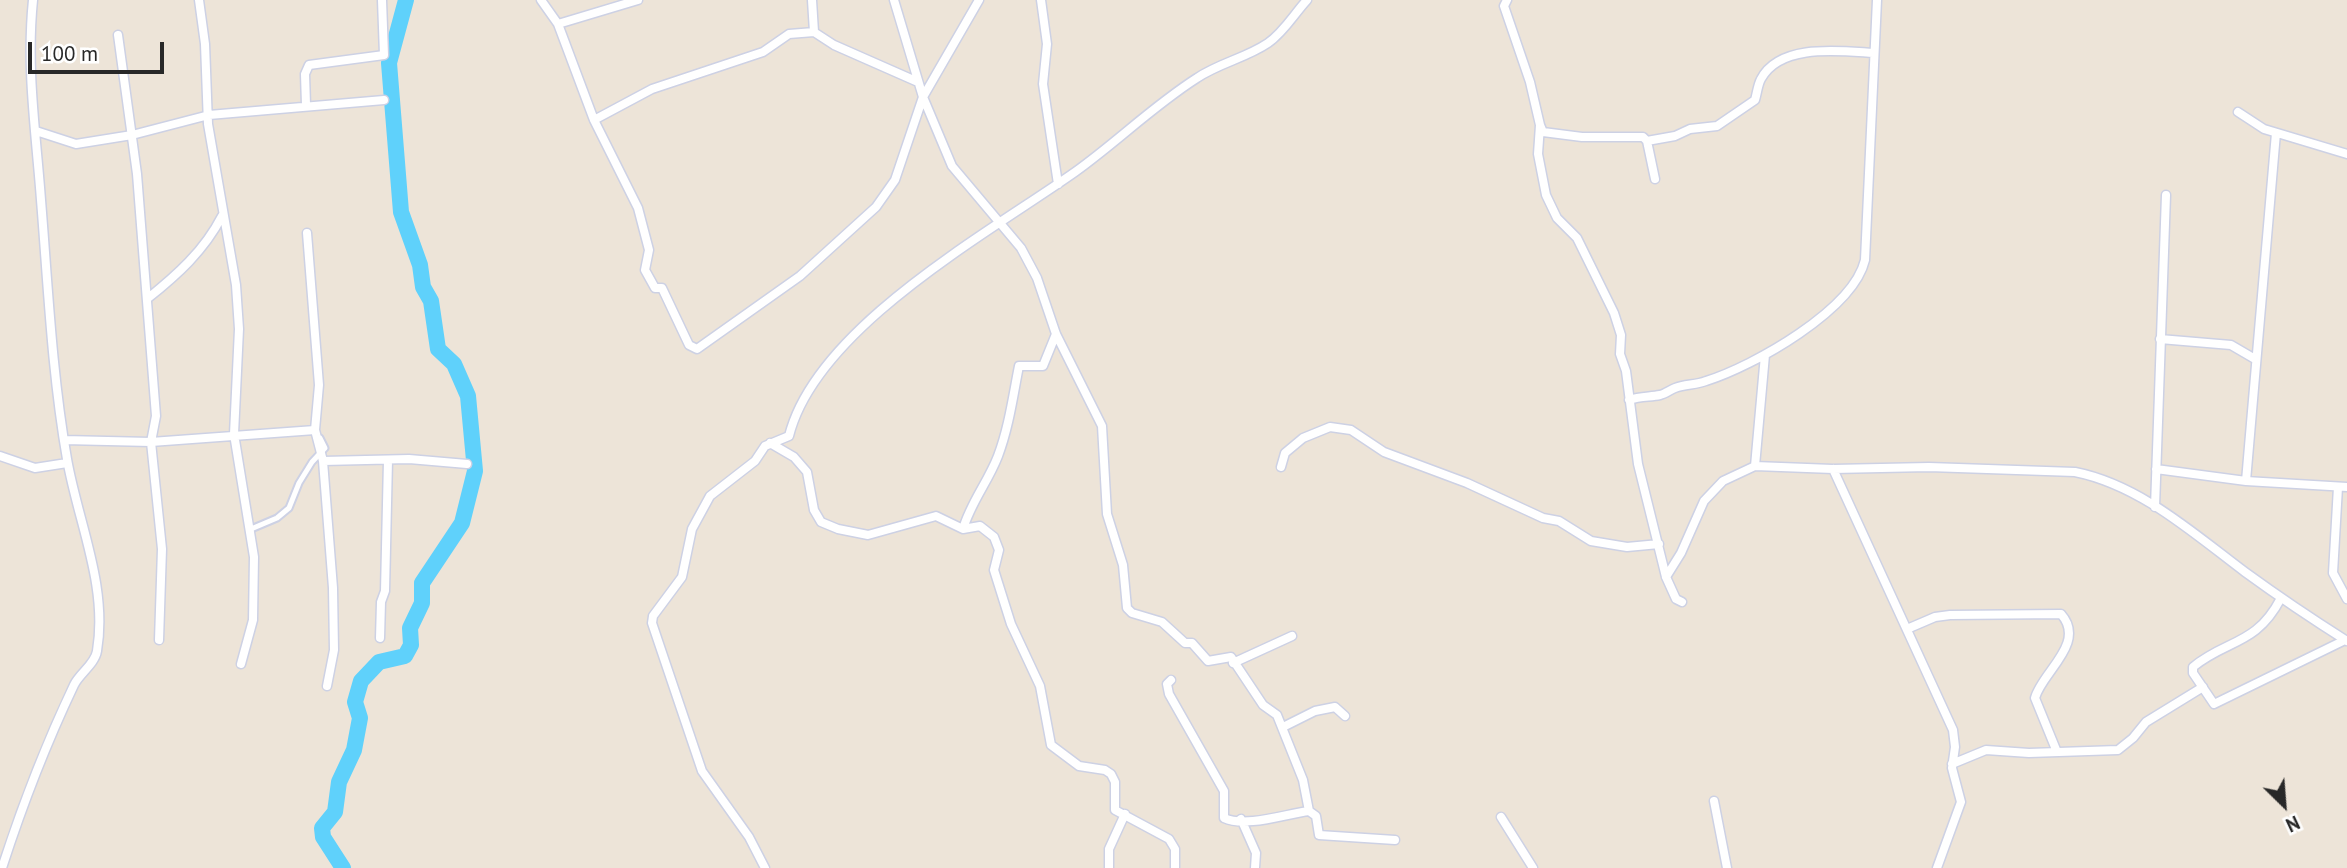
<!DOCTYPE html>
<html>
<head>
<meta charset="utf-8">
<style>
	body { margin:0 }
	#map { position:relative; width:2347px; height:868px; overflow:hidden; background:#ede4d8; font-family:"PT Sans",sans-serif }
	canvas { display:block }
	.north { position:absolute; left:2249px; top:770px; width:70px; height:70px; -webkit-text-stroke:5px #fff; paint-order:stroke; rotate:155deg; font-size:19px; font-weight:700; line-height:28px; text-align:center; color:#282828 }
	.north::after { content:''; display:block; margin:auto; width:24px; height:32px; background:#282828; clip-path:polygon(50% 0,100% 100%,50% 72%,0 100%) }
	.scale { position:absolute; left:28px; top:42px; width:136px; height:32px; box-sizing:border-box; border:4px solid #282828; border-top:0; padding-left:9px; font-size:21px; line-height:24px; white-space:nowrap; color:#282828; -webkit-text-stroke:5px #fff; paint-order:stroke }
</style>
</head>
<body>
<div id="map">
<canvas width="2347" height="868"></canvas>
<div class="north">N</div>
<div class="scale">100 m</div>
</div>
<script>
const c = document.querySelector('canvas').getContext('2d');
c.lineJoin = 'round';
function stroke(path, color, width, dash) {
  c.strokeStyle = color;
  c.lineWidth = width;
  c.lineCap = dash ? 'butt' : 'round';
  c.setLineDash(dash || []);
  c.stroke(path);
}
stroke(new Path2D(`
	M343,868L323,837L322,828L335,812L339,782L354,750L360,718L355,702L361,681L379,662L405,656L411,645L410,628L422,603V583L462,523L475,471L468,396L454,364L438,349L431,301L423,287L420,265L401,212L389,63L406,0`), '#5fd1fb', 16);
const pedestrian = new Path2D(`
	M251,529L277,518L289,508L299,483L312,462L325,448L320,438`);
const minor = new Path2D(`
	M199,0L205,44L208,124L236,285L239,329L234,434L254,557L253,620L241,664
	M541,0L558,24L594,120L638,208L649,250L645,270L655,288H662L689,345L697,349L800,276L876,207L895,180L923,97L979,0
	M812,0L814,32
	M894,0L923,97L952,166L1021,248L1037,278L1056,334L1102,426L1107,514L1123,565L1127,608L1132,613L1162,622L1185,643H1192L1208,661L1231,657L1263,705L1277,715L1303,780L1309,811L1316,816L1319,835L1395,840
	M1041,0L1047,44L1043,84L1058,184
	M1507,0L1504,6L1530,82L1540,125L1538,154L1546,195L1557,218L1577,238L1614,313L1621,335L1620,354L1626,371L1638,464L1666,577L1676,599L1682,602
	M558,24L638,0
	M118,35L137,174L156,416L151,442L162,549L159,640
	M306,105L305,74L309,65L384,55L382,0
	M2238,112L2264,129L2347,154
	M594,120L652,89L763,52L789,34L814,32L834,45L918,82
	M1540,125L1543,132L1582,137H1643L1647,141L1655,179
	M36,131L76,144L132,135L209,115L384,100
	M1647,141L1675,136L1690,129L1717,126L1755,100C1757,93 1758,84 1761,79C1780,43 1840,51 1873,53
	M307,233L319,385L315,430L323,461L333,588L334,650L327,686
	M147,299C177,275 204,251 222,216
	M2160,339L2231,345L2255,359
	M1629,400C1640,396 1650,397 1660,395C1665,394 1670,390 1675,388C1685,384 1696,385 1706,381C1754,366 1853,310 1865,260L1877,0
	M64,440L151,442L315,430
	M770,443L794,457L807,472L814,510L821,522L838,529L868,535L936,516L963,529L980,526L994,537L999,550L994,570L1011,624L1040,686L1051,745L1079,766L1105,770L1111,774L1115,782V810L1169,839L1175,849V868
	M0,456L35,468L67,463
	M323,461L409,459L467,464
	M1755,466L1765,355
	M1281,467L1285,453L1303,438L1330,427L1351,430L1384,452L1467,483L1543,518L1559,521L1591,541L1627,547L1659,544
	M1833,469L1953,730L1955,747L1952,768L1961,802L1937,868
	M2156,469L2246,481L2347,487
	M2246,481L2276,133
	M2338,487L2333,573L2347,599
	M2155,507L2166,195
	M963,529C971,502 988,482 998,456C1009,427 1013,396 1019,366H1043L1056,334
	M1666,577L1681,553L1704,501L1723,481L1755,466L1833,469L1929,467L2075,472C2140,485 2193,533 2245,572C2278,596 2312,619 2347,641
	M2281,598C2256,646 2227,639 2193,667V673L2214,704L2345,640
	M1907,629L1935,617L1950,615L2061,614C2087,643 2042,672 2035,698L2057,752
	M380,638L381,602L385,591L388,460
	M1233,663L1292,636
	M1171,680L1167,684L1169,694L1224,791V818C1246,828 1285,814 1309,811
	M1283,727L1315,711L1335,707L1345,716
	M1952,764L1986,750L2029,753L2118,750L2133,738L2146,722L2203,687
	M1714,801L1727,868
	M1501,817L1533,868
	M1241,819L1256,853L1255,868
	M2,868C22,806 46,744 74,685C79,674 95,664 97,651C108,586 78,522 67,459C52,374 48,286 41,200C36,132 26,69 33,0
	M765,868L749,837L702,771L652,623L653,616L682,577L692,529L710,496L755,461L765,446L789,436C816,328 987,234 1075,172C1117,142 1153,106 1197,78C1219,63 1246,58 1268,43C1284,32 1294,14 1307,0
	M1109,868V849L1125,814`);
stroke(pedestrian, '#cdd1e4', 9);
stroke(minor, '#cdd1e4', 11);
stroke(pedestrian, '#fff', 5);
stroke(minor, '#fff', 8);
</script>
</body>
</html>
